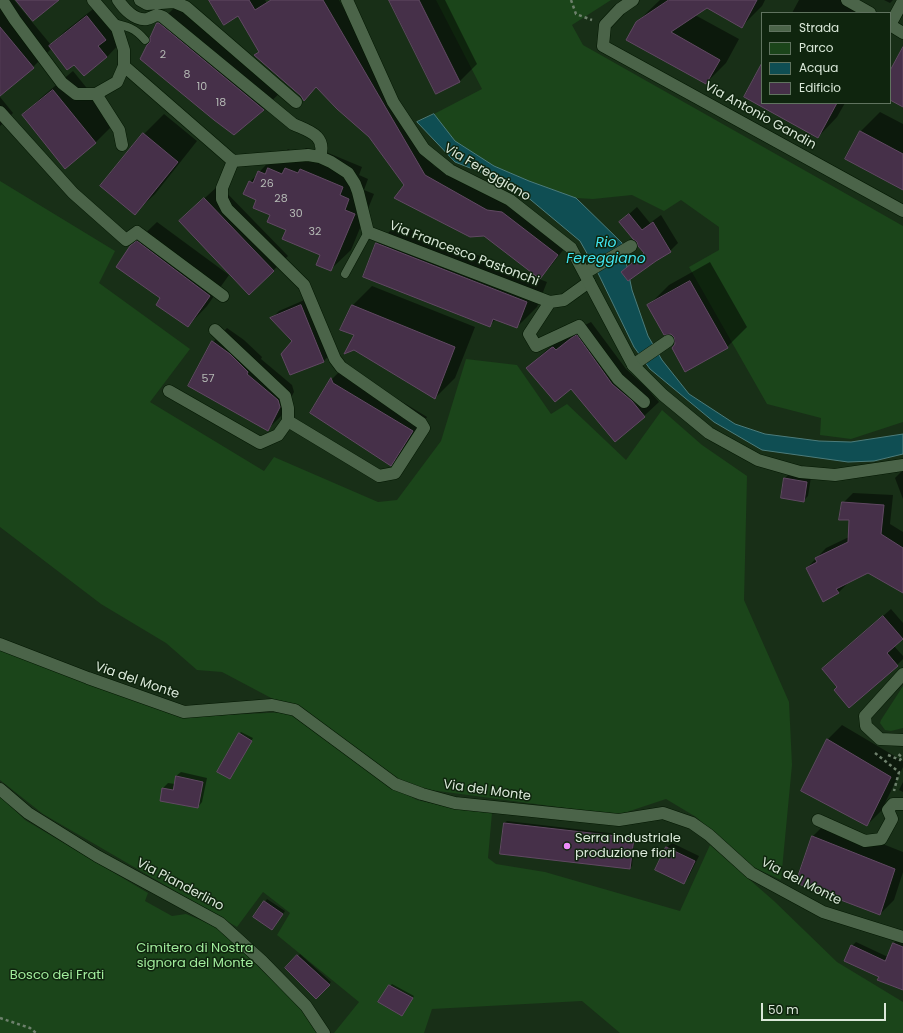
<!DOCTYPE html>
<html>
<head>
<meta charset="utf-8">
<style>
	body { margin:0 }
	#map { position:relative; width:903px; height:1033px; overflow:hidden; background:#182f17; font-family:Poppins,sans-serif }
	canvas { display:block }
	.legend { position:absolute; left:761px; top:12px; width:130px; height:92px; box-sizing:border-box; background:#0f250e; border:1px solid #60735f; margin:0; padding:5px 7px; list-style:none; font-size:12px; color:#dae8d9 }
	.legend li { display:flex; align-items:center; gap:8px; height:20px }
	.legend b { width:20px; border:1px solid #60735f }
	.scale { position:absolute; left:761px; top:1003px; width:125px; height:18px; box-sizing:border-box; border:2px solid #dae8d9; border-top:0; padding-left:5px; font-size:12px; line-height:14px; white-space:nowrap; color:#dae8d9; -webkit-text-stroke:3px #0f250e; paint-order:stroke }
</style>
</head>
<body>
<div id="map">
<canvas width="903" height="1033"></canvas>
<ul class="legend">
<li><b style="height:5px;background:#4b6449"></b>Strada</li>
<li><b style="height:11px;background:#1b451a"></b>Parco</li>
<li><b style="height:11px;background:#0f4e53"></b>Acqua</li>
<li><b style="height:11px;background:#463049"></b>Edificio</li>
</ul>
<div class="scale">50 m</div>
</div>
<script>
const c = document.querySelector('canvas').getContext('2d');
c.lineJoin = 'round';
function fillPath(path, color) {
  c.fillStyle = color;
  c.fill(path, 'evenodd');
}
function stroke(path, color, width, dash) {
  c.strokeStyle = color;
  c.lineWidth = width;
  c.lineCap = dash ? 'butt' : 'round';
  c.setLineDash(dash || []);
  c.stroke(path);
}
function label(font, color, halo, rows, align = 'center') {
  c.font = font + ' Poppins,sans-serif';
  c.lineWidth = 3;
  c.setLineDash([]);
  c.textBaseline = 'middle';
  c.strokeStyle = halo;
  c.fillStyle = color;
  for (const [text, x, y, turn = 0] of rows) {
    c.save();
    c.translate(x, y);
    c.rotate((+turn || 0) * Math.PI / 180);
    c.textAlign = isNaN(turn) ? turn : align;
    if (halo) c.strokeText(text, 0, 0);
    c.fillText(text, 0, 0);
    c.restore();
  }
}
fillPath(new Path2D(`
	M436,0H611L572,25L583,45L903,226V422L851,439L820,435L821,418L767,404L689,267L719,250V227L681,200L664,211L632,195L593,199L576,198L529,181L494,166L455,141L434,114L482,89Z
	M0,181L115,251L99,283L190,349L150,402L264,471L274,457L378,502L397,500L441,441L466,359L517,365L551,414L567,404L626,460L662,410L702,445L747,476L744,600L789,702L792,765L781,880L753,867L696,817L666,799L618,815L423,789L397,779L273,699L222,672L197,670L166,643L101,604L0,527Z
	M0,649L187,717L287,712L392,787L417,800L443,806L492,813L488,858L496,864L545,872L680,911L710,845L774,901L837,962L903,1002V1033H620L582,1001L432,1009L424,1033H334L359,1002L277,935L290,913L263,892L237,927L43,814L0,780Z
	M903,686V728L891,731L885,730L880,723L881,720Z
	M0,797L9,804L25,820L148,893L145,901L172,916L186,914L215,926L303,1009L319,1033H0Z`), '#1b451a');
const water = new Path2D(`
	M434,114L455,141L494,166L529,181L576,198L622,243L632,290L648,336L662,360L689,394L735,424L765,434L819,441L851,442L903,434V454L874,461L848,462L762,450L714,422L650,369L634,347L598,273L580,241L513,185L455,162L417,122Z`);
fillPath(water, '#0f4e53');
stroke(water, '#4c7c7b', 1);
fillPath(new Path2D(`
	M6,0H14L51,45L64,32L102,2L121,42L107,57L84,75L75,63L52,48L33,67L0,89V5Z
	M210,0H265L286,34L275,0H339L434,166L497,200L512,202L567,245L550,267L540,277L484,234L405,185L370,136L317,86L304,99L255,55L260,51L238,15Z
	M389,0H445L477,64L460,81L436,93Z
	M660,0H765L762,6L742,26L707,7L695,15L739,39L726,63L706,83L636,23Z
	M799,0H852L875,13H792Z
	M884,0H893L890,3Z
	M178,4L283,90L263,109L234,134L151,42L158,24Z
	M762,66V103H845L837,117L818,137L745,97Z
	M73,71L115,123L95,143L23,115L43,96Z
	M0,97L13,113L0,126Z
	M880,112L903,124V189L860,132Z
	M164,114L197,141L155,194L135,213L101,186L144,134Z
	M306,148L318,153L321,150L362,167L359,175L368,179L364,190L374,194L351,250L331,269L321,254L287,230L258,199L250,182L278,152L283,154L288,149L300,154Z
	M219,185L288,256L249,294L195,207Z
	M637,207L650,223L661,215L678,243L670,251L655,260L622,272L645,253L628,215Z
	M157,222L229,275L207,306L188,326L131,247Z
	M397,224L547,282L537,307L517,327L496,319L489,326L377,244Z
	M710,262L747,327L727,347L675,337L649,305L669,285Z
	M372,286L475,327L455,378L435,398L355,334L352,306Z
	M309,298L331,353L324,361L290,373L294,341L272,318L279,311Z
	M591,322L626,369L646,387L659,402L644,416L571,387L527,368L542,354L566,333H567L571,337L585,325Z
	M227,328L244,340L262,357L261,359L292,385L294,392L281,416L267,430L213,342Z
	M346,365L347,368L427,417L405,450L390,465L311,413L332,379Z
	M903,470V499L895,478Z
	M789,474L811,477L808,496L804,500L785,478Z
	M853,493L893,495L890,524L903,532V592L868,572L848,583L838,593L807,568L826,548L849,537L850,519L843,503Z
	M891,609L903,623V638L894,646L903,656V659L897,665L839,687L823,669Z
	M842,725L903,761V767L881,811L867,825L828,739Z
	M241,732L253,738L230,778L239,734Z
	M181,772L207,778L202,802L198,807L161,800L163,788L168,783L175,784L176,776Z
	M903,782V792L899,790Z
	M507,821L635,836L632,866L630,868L504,823Z
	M827,822L903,852V872L894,900L880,914L813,836Z
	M672,843L699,856L688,878L684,883L656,870L667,847Z
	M267,899L285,911L274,927L254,917Z
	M898,939L903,942V985L880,976L852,946L856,942L888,957L894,943Z
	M300,954L331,982L316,998L286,968Z
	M392,984L414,996L402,1014L390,986Z`), '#0007');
const building = new Path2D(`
	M16,0H59L33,21Z
	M209,0H249L255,10L271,0H323L425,175L487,210L502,212L558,255L540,279L484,236L470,237L394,198L404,185L369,137L337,109L316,87L304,101L301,96L254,55L259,52L238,16L224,25Z
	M389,0H419L460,82L436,94Z
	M669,0H757L742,28L707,8L671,32L720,60L706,84L626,40L636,22Z
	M87,16L106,40L98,46L107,57L84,76L74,65L67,70L49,46Z
	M157,23H159L264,110L234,135L214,120L140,59L147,45L150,42V38Z
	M0,27L34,68L0,96Z
	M903,47V107L890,100V71Z
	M762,63V103H837L818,138L744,97Z
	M53,90L96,143L65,169L22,115Z
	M860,131L903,154V190L845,159Z
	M143,133L178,162L135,215L100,186Z
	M268,168L282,174L285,168L298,173L300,169L343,187L340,195L349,199L345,210L355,214L331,271L316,265L320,255L282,239L286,230L267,222L270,215L253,208L256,200L243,194L249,181L253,183L258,171L265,174Z
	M204,198L274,271L249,295L179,221Z
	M629,214L642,230L653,222L671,252L656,261L628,281L621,272L644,253L638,246L637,242L633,239L619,222Z
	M137,241L210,296L188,327L156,305L160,298L116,267L130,246Z
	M376,243L527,302L517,328L493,319L490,327L363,277Z
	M690,281L728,348L685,372L672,348L675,344L674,337L671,334L664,335L647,305Z
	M301,305L324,362L290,375L281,354L292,341L270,318Z
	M352,305L455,347L435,399L354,350L344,354L354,335L340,330Z
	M577,335L612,384L632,401L645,417L615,442L571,389L555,402L526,368L551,348L553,347L556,350L570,339Z
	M212,341L230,354L248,372L247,374L278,400L280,407L268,431L188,386Z
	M331,378L333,383L413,431L391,466L310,413Z
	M784,478L807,482L804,502L781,498Z
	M842,502L884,505L881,534L903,548V593L868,573L836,589L839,593L823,602L806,568L817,562L815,558L848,542L849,520H839Z
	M883,616L903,639L887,653L898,666L849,708L834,690L837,687L822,669Z
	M239,733L252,741L230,779L217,772Z
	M827,739L891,777L867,826L801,791Z
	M176,776L203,782L198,808L160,801L162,788L173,790Z
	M504,823L634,838L630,869L500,854Z
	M812,836L895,869L880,915L796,883Z
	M666,847L695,861L684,884L655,870Z
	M264,901L283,914L272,930L253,917Z
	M893,943L903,947V990L877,980L879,977L844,961L851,945L885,961Z
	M297,955L330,985L316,999L285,968Z
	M389,985L413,998L402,1016L378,1002Z`);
fillPath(building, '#463049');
stroke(building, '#614963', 1);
const lane = new Path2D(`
	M112,23C127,26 135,28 145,40
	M345,274L368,232`);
const street = new Path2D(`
	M2,0L15,20L62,83L76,94H96L117,82L124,66V50L117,28L93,0
	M118,0C124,9 135,21 147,19C154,17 156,13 163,17L293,124C308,131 327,135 320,157
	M140,0L147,4L174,2L186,7L296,102
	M633,0L620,9L605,25L603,46L903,211
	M890,25L903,1
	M124,66L233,161
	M96,94L119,130L122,145
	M0,112L73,193L126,240L137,232L223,296
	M233,161L308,155L320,157L331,162L348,173L355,184L358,192L368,232L550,302L564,300L589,282
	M585,273L631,246
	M550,302L529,334L536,346L579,326L618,379L644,402
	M215,330L285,396L288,408V421L379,476L395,473L424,428L421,423L341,367L335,359L304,285L227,209L222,199V188L233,161
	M633,365L668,341
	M169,391L260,443L278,435L288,421
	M0,644L88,678L184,712L272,705L295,710L395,784L422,794L455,803L619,820L663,813L692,823L709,835L751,873L823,912L903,937
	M903,674L865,716L866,726L880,739L903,740
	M0,789L28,813L97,856L220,923L262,961L306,1006L324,1033
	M818,820L865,841L881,839L892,819L888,810L893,804H903`);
const secondary = new Path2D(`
	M347,0L393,102L424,149L450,170L510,200L571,248L633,365L663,395L709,433L758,460L800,472L835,475L903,465
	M847,0L870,13
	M890,25L903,33`);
stroke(lane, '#031702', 9);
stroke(street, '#031702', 13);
stroke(secondary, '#031702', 13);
stroke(new Path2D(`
	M571,0L576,14L592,20
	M875,753L899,772L894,791
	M888,755L900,760L902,757L898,754
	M0,1018L30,1028L36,1033`), '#6e816d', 2.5, [3, 3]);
stroke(lane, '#4b6449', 8);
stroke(street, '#4b6449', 12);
stroke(secondary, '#4b6449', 12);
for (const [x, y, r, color] of [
	[567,846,4,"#ed8cf9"]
]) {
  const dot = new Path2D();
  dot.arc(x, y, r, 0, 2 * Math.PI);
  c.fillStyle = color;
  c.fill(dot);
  stroke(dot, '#0f250e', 1.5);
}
label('11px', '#b5bab5', null, [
	["2",163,55],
	["8",187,75],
	["10",202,87],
	["18",221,103],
	["26",267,184],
	["28",281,199],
	["30",296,214],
	["32",315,232],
	["57",208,379]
]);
label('13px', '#dae8d9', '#0f250e', [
	["Via Antonio Gandin",760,116,29],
	["Via Fereggiano",487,173,31],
	["Via Francesco Pastonchi",464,254,21],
	["Via del Monte",137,681,19],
	["Via del Monte",487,791,8],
	["Via del Monte",801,882,27],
	["Via Pianderlino",180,885,28]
]);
label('13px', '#dae8d9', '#0f250e', [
	["Serra industriale",575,839],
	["produzione fiori",575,854]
], 'left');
label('13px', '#a1ec9c', '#0f250e', [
	["Cimitero di Nostra",195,949],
	["signora del Monte",195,964],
	["Bosco dei Frati",57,976]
]);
label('italic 14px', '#40e5f2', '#0f250e', [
	["Rio",606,243],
	["Fereggiano",606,259]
]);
</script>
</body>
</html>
